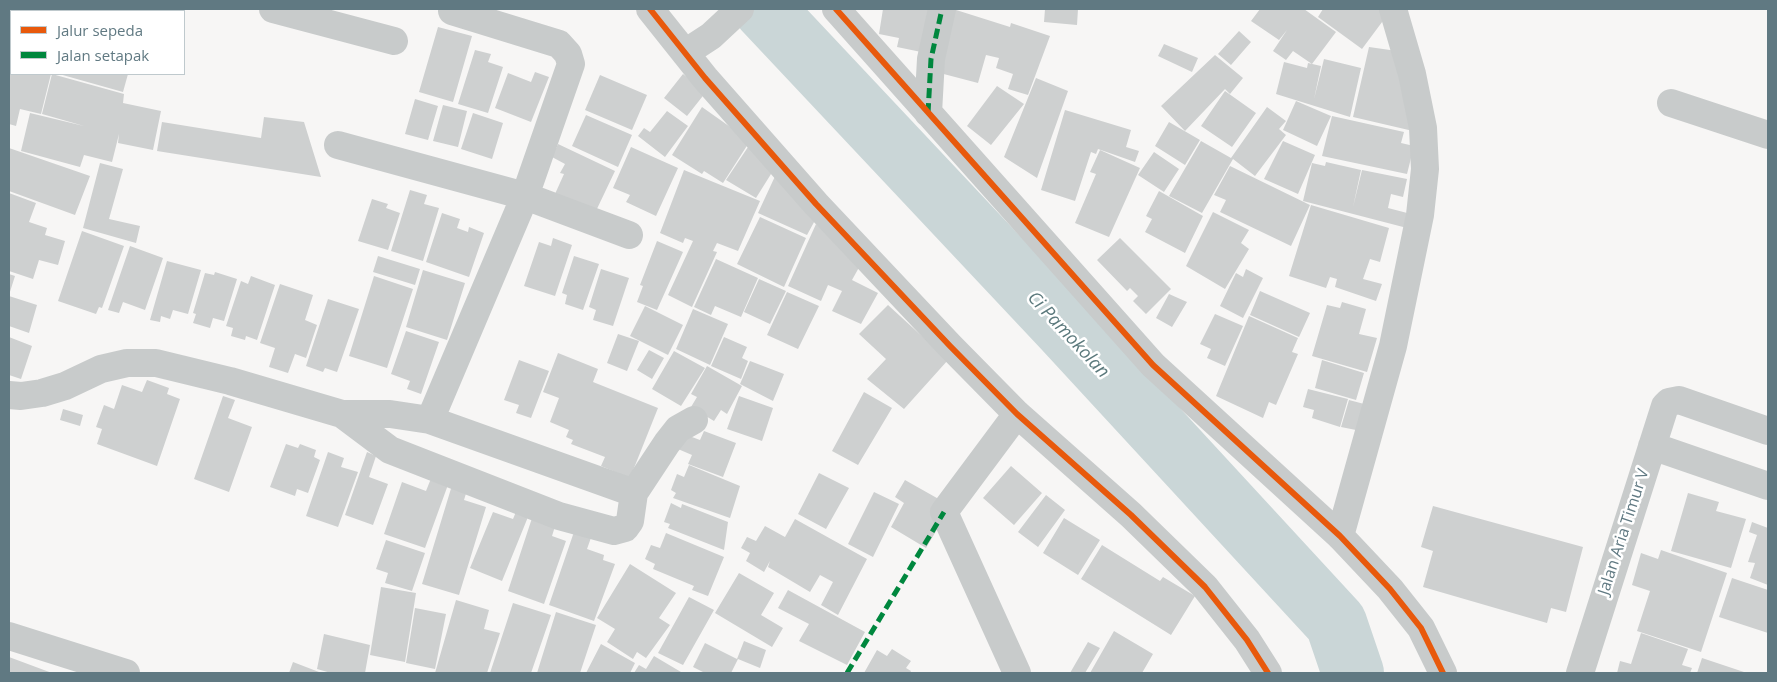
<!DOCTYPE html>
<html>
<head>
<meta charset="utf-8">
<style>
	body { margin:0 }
	#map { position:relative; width:1777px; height:682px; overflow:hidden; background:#f7f6f5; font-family:"Open Sans",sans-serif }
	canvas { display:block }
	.frame { position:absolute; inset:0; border:10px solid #607982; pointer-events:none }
	.legend { position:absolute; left:10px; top:10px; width:175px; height:65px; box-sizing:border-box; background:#fff; border:1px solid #bfc9cd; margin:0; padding:6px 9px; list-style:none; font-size:15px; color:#607982 }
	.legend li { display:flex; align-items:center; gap:10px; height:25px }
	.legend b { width:25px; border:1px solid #bfc9cd }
</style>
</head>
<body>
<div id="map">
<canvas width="1777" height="682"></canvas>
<div class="frame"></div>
<ul class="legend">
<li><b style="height:6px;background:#e8590c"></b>Jalur sepeda</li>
<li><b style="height:6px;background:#00873e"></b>Jalan setapak</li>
</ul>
</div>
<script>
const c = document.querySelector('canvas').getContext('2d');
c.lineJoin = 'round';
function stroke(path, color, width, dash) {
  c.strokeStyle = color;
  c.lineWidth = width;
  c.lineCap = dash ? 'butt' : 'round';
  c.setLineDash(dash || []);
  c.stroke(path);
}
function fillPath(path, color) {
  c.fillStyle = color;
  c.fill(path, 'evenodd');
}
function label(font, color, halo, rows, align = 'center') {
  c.font = font + ' "Open Sans",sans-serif';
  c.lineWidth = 5;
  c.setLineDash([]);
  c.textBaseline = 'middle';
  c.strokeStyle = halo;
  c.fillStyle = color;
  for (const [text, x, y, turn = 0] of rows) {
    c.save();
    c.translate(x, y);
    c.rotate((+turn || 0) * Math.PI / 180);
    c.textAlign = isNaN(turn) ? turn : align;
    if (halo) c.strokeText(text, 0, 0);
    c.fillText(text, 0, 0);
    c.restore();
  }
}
stroke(new Path2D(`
	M764,9L1063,327L1336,623L1353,673`), '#cad6d7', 62);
fillPath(new Path2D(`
	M31,9H147L146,11H37Z
	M883,9H932L926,53L897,47L899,38L879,34Z
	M953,9L1010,27L1011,23L1050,36L1028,95L1008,89L1013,74L996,68L999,58L986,55L978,83L936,72Z
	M1045,9H1078L1077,25L1044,22Z
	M1260,9H1304L1336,32L1312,64L1293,51L1286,60L1273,51L1287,30L1279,40L1251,21Z
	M1323,9H1380L1388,14L1362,49L1318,17Z
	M438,27L472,36L453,102L419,92Z
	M1239,31L1251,42L1231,65L1218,54Z
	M1164,44L1198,58L1192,72L1158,56Z
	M1369,47L1397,51L1413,131L1353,117Z
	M475,50L491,54L488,62L503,67L488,113L458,104Z
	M1215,55L1243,78L1230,94L1225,89L1185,131L1161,106Z
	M1324,59L1361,68L1350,117L1276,94L1284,62L1307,68L1308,63L1321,66L1314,99Z
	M9,63H11V74H51L41,114L20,109L16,126L9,124Z
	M535,72L549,77L531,122L495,108L508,73L531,82Z
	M52,74L124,94L123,103L161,111L153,150L118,143L119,134L112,162L84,155L80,167L21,151L30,113L84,126L42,114Z
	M59,74H128L123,92Z
	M683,74L706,92L687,116L664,98Z
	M600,75L647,95L632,130L585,110Z
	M1036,78L1068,91L1037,178L1004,157Z
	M997,86L1024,104L991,145L967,126Z
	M1225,91L1256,113L1232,147L1201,126Z
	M415,99L438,106L428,140L405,134Z
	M1296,101L1331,116L1317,146L1283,130Z
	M443,105L467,111L458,147L433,141Z
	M702,107L750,141L723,183L704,171L702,174L672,155Z
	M1267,107L1286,121L1279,129L1286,135L1255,176L1233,159L1202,213L1169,196L1201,141L1231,158Z
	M1065,110L1131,130L1126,147L1139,151L1135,162L1098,149L1096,154L1091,152L1075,201L1041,190Z
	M667,111L688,126L665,157L638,136L644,128L650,132Z
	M473,113L503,123L492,159L461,149Z
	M586,115L632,135L618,167L572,146Z
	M1332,116L1404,132L1401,143L1414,146L1407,174L1322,156Z
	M264,117L304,122L321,177L157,151L162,122L261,138Z
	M1169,122L1200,140L1185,165L1155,146Z
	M752,141L776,166L756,198L726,180Z
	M1283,141L1315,155L1298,194L1264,179Z
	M558,144L615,171L595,213L555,194L564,174L560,173L565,164L552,157Z
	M631,147L678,168L656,216L626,202L630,195L613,188Z
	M9,148L90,176L75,215L9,191Z
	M1100,150L1140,168L1109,237L1075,223L1096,174L1090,172Z
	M1154,152L1179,169L1164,192L1138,175Z
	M1326,162L1361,170L1353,207L1362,170L1407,179L1403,197L1391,194L1388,208L1411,214L1407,228L1303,201L1312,163L1325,166Z
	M100,163L123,169L109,219L140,226L136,243L83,228Z
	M1230,166L1310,205L1291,246L1220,212L1226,200L1214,195Z
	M684,170L760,201L738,251L717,243L713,251L717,252L692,307L668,295L693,241L685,238L683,243L660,233Z
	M777,172L819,213L807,235L758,213Z
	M410,190L427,195L424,204L439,208L423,261L391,251Z
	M1159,191L1203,216L1185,253L1145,232L1152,219L1146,216Z
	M9,193L36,203L29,222L47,228L45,235L65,241L58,265L39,260L33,279L9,271Z
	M372,199L388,204L386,208L400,213L388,250L358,241Z
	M1311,205L1389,228L1380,262L1370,259L1363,279L1382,284L1376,301L1335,287L1337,279L1330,277L1326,288L1289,276Z
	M1213,212L1249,230L1241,243L1249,249L1225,289L1186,266Z
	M442,213L460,219L457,228L468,232L469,227L484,233L469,277L426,262Z
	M760,217L806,238L784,287L737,264Z
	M816,224L862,262L852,280L878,293L861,324L832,311L842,291L828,285L821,301L788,286Z
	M82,231L124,246L102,308L99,307L96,314L58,301Z
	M553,238L572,245L555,296L524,286L539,242L551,246Z
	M1120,238L1171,289L1146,314L1133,301L1138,296L1130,288L1127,291L1097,260Z
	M657,241L683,252L657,310L637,302L643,286L640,285Z
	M130,246L163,258L145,310L123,302L119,313L108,310Z
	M378,256L420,269L415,285L373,272Z
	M574,256L599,264L583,310L565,304L567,295L562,293Z
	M716,259L758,278L741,317L715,306L711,315L694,307Z
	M167,261L201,270L188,314L173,310L170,319L161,316L160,322L150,320Z
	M601,269L629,278L613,326L593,320L596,310L589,307Z
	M1246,269L1263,278L1243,318L1220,306L1236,273L1243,277Z
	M423,270L465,283L447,340L406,327Z
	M215,272L237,279L224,321L213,318L210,328L193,323L196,314L193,313L205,273L214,275Z
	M9,274L15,276L9,295Z
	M251,276L275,285L257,340L246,336L245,340L231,336L233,328L226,326L241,281L248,284Z
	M374,276L413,289L387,368L349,356Z
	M759,279L786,291L770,324L744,312Z
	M280,284L313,295L305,320L317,325L306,358L295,354L288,373L269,367L275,348L260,343Z
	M1260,291L1310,313L1299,337L1250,315Z
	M787,292L819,306L798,349L767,335Z
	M1169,294L1187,302L1172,327L1156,318Z
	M9,296L37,305L29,333L9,326Z
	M328,299L359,309L337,372L325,368L323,372L306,366Z
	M1342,302L1366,309L1359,334L1377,338L1367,372L1312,356L1327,305L1340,308Z
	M888,305L948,360L904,409L867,379L886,359L859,334Z
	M645,306L683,325L668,355L630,336Z
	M693,309L728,324L710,365L676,349Z
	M1215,314L1243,326L1225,366L1207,358L1211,349L1200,344Z
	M1249,316L1298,338L1292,352L1298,354L1276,405L1269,402L1263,418L1216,396Z
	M406,331L439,342L421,394L407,389L410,381L391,374Z
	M618,334L639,341L627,371L607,363Z
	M9,337L32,346L21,379L9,375Z
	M724,337L747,347L742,358L748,361L741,379L711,366Z
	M649,350L664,358L652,379L637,370Z
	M674,351L705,368L681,406L652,389Z
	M558,353L598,369L593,382L658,408L630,478L601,466L605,457L571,444L573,440L566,437L569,430L550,422L559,398L543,392Z
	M519,360L549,371L531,418L516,413L519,405L504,400Z
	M1322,360L1364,373L1356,400L1315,388Z
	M750,361L784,374L773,401L740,384Z
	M707,366L742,386L727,414L721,410L714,421L691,407L697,397L691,394Z
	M147,380L169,388L167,394L180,399L157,466L97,444L102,429L96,427L104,405L114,409L122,385L142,392Z
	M1308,389L1348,399L1340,427L1312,418L1314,410L1303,407Z
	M864,392L892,408L858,465L832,451Z
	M223,396L235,400L228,418L252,427L229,492L194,479Z
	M739,396L773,408L762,441L727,429Z
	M1349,400L1368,405L1361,431L1341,427Z
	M63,409L83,415L80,426L60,420Z
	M704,431L736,443L723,477L688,464L692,455L678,449L684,434L700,440Z
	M286,444L298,448L300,444L316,450L314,457L320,460L308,493L297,489L295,496L270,487Z
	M328,452L344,458L341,467L358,472L338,527L306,516Z
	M367,452L376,456L369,477L388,484L373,525L345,515Z
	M689,465L740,486L730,518L673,498L676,493L671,490L677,474L684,477Z
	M1011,466L1042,493L1014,525L983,498Z
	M819,473L849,488L826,529L798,514Z
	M432,476L449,482L425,548L384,534L402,482L426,491Z
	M905,480L951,506L926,548L891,527L904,503L895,497Z
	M453,482L468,487L464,500L486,507L459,595L422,584Z
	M874,492L899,504L873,557L848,544Z
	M1688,493L1719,502L1716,511L1746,519L1731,568L1671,551Z
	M1046,495L1065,510L1038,547L1018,532Z
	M671,503L681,508L682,504L728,522L724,550L668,528L670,524L664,522Z
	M1433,506L1583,547L1566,612L1551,608L1547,623L1423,587L1433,551L1421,547Z
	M518,507L530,512L502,581L470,568L493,512L513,519Z
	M534,512L557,520L552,536L566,541L544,604L508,591Z
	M1064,518L1100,540L1078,575L1043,553Z
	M795,519L867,559L838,615L821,605L833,582L820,575L810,592L768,567L770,561L764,572L746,561L750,553L741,548L747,537L756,541L765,526L785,537Z
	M1752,522L1768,528V585L1750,578L1755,563L1748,562L1757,535L1749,532Z
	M576,526L593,532L587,549L604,555L603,560L615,564L594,621L549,605Z
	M666,533L724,557L708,596L692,590L694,586L653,569L655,564L645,559L651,545L660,548Z
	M386,540L425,553L412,591L385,583L388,573L376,569Z
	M1102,545L1160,581L1163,577L1195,596L1171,635L1081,579Z
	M1661,550L1727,573L1701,652L1637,631L1650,591L1632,585L1641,553L1658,559Z
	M630,564L676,593L659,618L670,625L646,658L637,652L633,659L607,642L615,629L597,618Z
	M739,573L774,593L761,615L783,628L772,647L715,613Z
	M1732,578L1768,590V633L1719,617Z
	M381,587L416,593L405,662L370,655Z
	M788,590L865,632L847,665L799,641L809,624L778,608Z
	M689,597L714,610L683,665L658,653Z
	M456,600L489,610L484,629L500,633L487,673H435Z
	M513,603L551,615L531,673H490Z
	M415,608L446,614L435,669L406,663Z
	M556,612L596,625L580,673H537Z
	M1114,631L1153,654L1142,673H1090Z
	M1641,633L1688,649L1682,665L1692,668L1690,673H1617L1620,661L1631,664Z
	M324,634L370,645L365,673H331L317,669Z
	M744,641L766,650L760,668L738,659L731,673H705L693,667L705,643L737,659Z
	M1088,642L1100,648L1085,673H1070Z
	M601,644L635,663L630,673H586Z
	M892,649L911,661L906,668L911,671L910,673H864L877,650L887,656Z
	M654,656L681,672L680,673H634L639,665L646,669Z
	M9,657L52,673H9Z
	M1702,658L1747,673H1697Z
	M293,662L319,672V673H289Z`), '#ced0d0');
stroke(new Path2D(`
	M273,9L394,41
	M650,9L705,78L816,204L950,346L1017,414L1131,515L1205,587L1247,640L1268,673
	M836,9L1153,365L1340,536L1390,589L1421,628L1443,673
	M169,11V9
	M685,53L711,36L740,9
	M1671,103L1768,135
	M928,113L931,59L942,9
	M338,145L525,196L629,235
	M9,395L21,396L42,393L65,386L101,369L127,363H156L230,381L342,414H390L430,420L634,493
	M342,414L390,450L559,516L614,531L625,528L630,521L634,493L667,443L678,429L694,420
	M430,420L525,196L571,64L568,54L559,44L452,11
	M1652,446L1768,486
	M1340,536L1393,346L1420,215L1425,169L1423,128L1412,74L1393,9
	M9,636L126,673
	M1017,673L944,512L1017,414
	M1580,673L1665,406L1669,402L1679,400L1768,431`), '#c8cbcb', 28);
stroke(new Path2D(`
	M928,113L931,59L942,9
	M847,673L944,512`), '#00873e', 5, [10, 5]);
stroke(new Path2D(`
	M650,9L705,78L816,204L950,346L1017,414L1131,515L1205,587L1247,640L1268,673
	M836,9L1153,365L1340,536L1390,589L1421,628L1443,673`), '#e8590c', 6);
label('16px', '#607982', '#fff', [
	["Jalan Aria Timur V",1624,532,-72]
]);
label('italic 18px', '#5b797c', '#fff', [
	["Ci Pamokolan",1068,335,47]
]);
</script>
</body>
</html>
